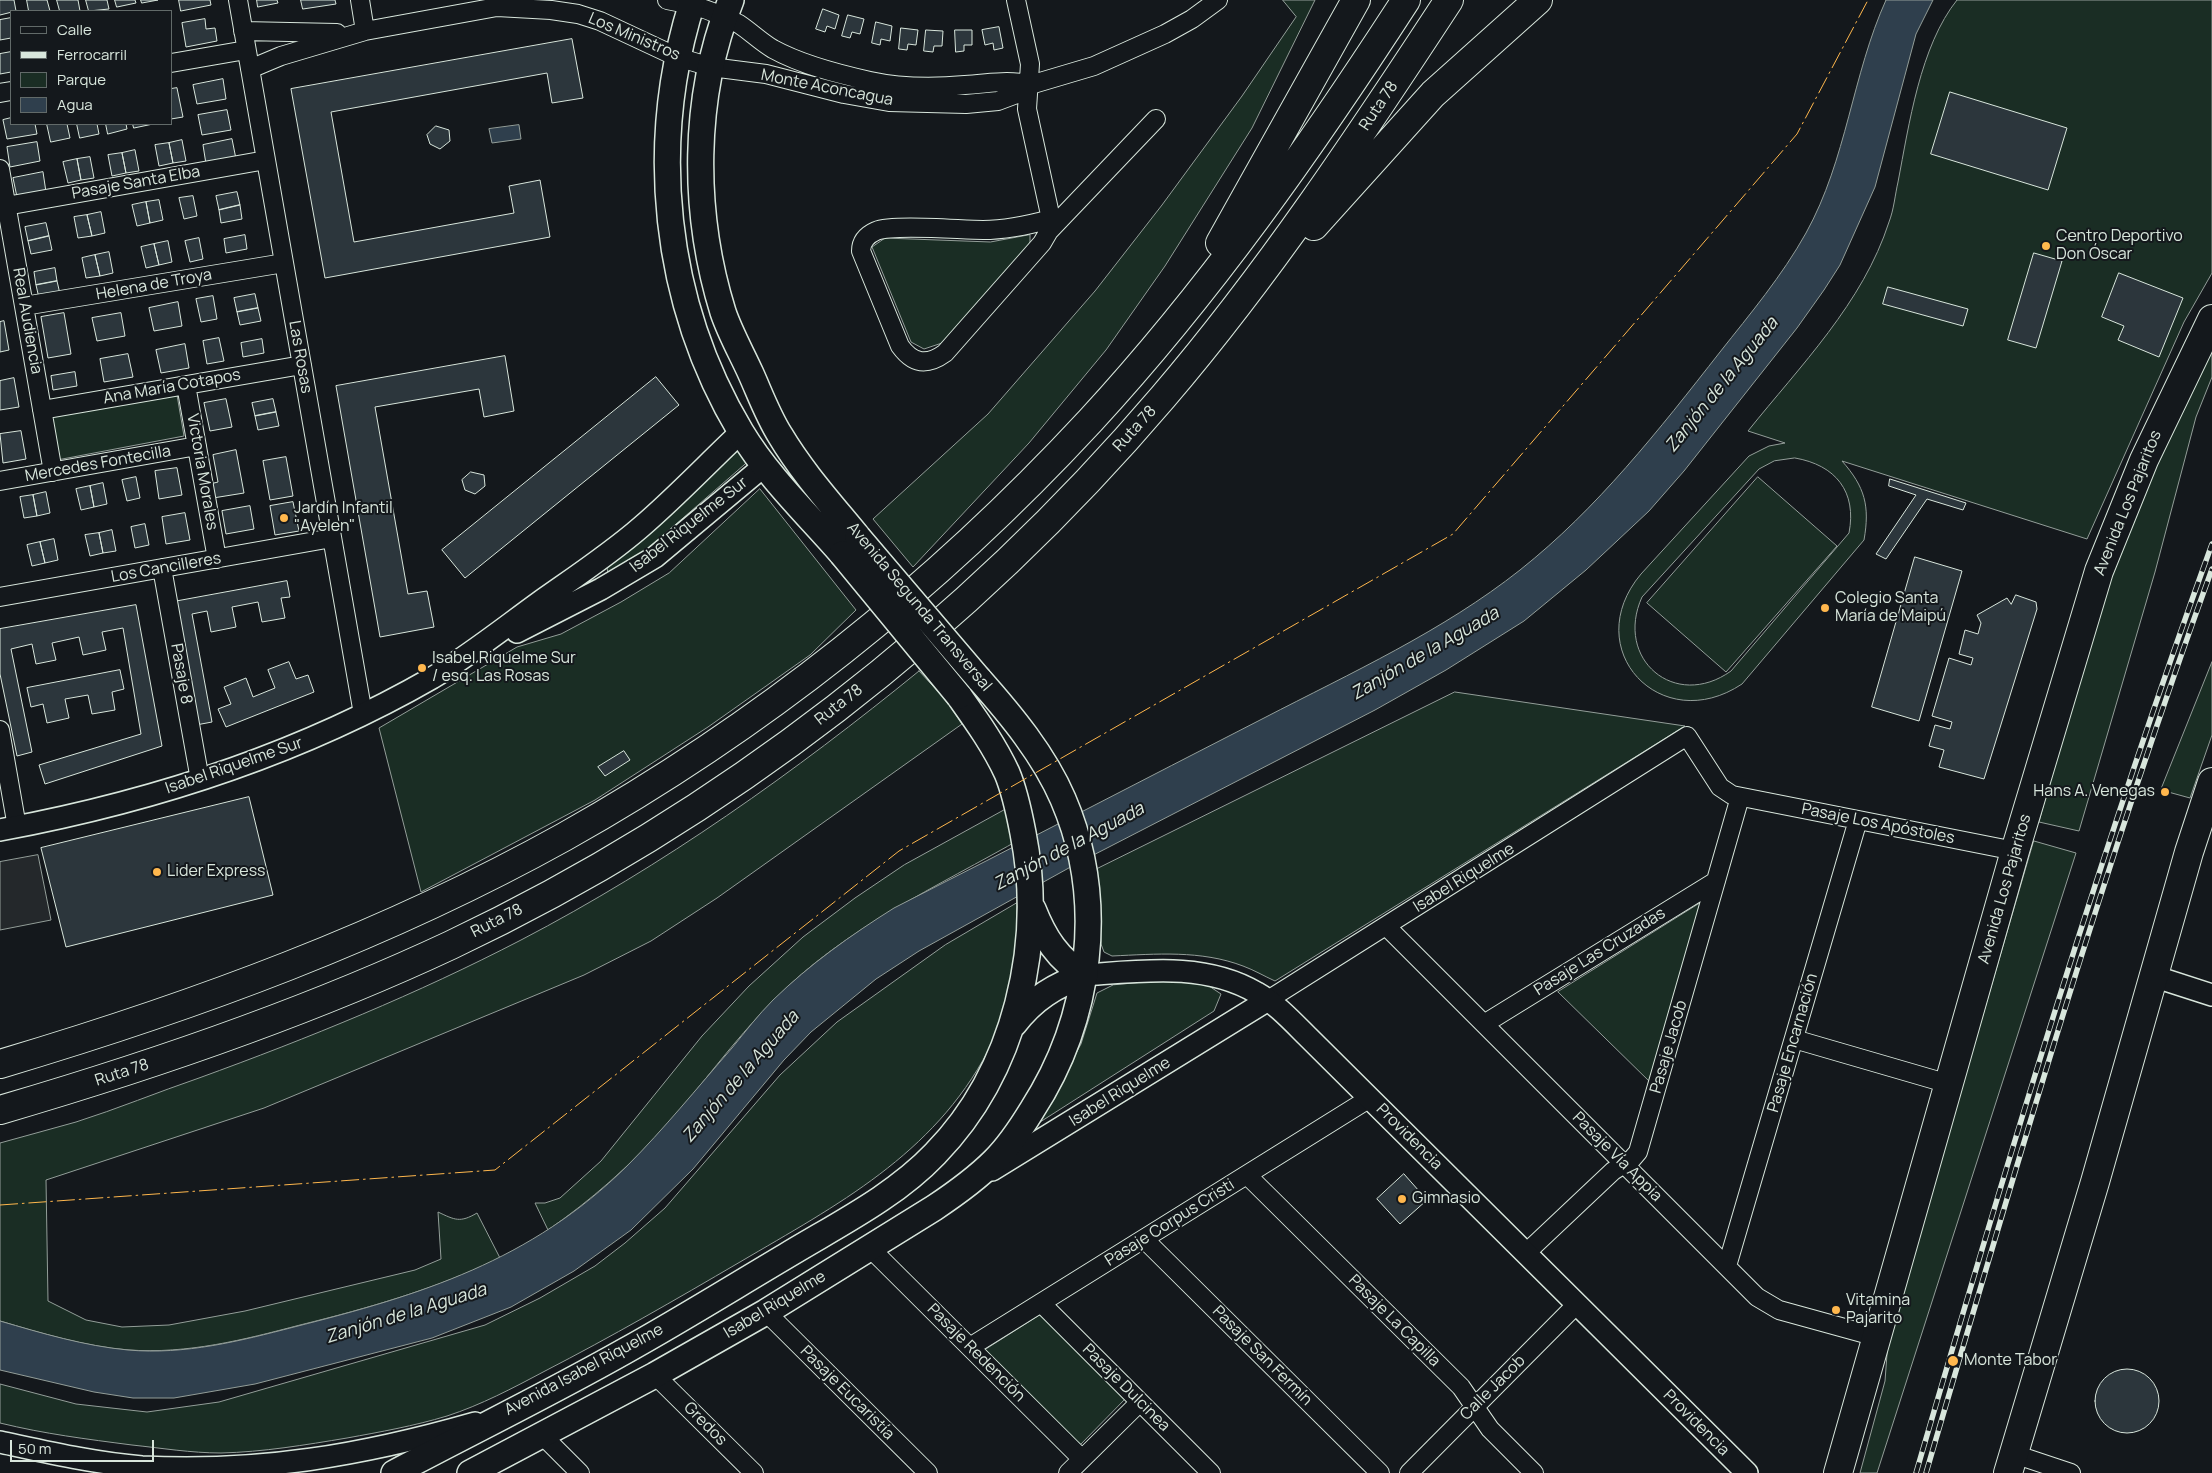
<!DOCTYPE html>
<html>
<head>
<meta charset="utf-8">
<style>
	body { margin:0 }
	#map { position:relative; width:2212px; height:1473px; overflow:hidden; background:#14181c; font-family:Manrope,sans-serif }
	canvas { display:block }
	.legend { position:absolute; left:10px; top:10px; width:162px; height:115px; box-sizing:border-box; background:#14181c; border:1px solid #626a69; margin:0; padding:6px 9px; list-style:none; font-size:15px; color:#d8e6dc }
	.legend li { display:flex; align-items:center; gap:10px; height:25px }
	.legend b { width:25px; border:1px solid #626a69 }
	.scale { position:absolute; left:10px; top:1440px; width:144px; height:22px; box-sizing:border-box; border:2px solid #d8e6dc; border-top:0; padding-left:6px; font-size:15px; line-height:18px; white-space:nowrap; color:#d8e6dc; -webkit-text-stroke:4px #14181c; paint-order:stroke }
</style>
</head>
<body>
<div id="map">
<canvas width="2212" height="1473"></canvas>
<ul class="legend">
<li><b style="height:6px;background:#14181c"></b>Calle</li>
<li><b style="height:6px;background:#d8e6dc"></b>Ferrocarril</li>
<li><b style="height:14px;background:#1a2d24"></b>Parque</li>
<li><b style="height:14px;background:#2f3f4d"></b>Agua</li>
</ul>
<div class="scale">50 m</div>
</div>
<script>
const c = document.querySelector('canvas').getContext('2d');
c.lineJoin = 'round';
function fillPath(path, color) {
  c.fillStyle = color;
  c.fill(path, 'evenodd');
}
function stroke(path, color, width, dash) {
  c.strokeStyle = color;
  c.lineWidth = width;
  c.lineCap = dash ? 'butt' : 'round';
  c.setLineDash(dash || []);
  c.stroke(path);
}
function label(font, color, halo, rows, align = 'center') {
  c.font = font + ' Manrope,sans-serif';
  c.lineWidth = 4;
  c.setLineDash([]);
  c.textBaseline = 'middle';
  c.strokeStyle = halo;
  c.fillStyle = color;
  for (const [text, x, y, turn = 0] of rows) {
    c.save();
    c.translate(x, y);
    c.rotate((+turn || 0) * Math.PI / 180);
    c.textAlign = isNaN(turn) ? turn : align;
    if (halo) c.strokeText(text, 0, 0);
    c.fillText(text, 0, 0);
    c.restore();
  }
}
const green = new Path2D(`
	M1283,0H1315L1252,128L1165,266L1106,350L1029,443L913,567L873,519L988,414L1095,291L1162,205L1242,96L1296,17Z
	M1957,0H2212V273L2184,322L2087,539L1842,461C1865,487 1870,506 1864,540L1742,684C1661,738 1578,649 1641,574L1749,456L1769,446L1785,443L1748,431C1800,366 1863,303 1889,222C1894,209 1895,195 1898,182C1909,125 1920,46 1957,0ZM1795,458C1836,465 1857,492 1849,533L1731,671C1675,711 1614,659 1642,597L1759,469L1774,461Z
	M1030,235V246L942,343L924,349L911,342L872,247L885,238L990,242Z
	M2212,346V377L2196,417L2155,572L2079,831L2039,822L2092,620L2121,536Z
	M177,395L184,436L57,460L49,418Z
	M739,443L752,458L644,552L608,573L605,558Z
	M1758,477L1837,546L1726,672L1647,603Z
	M760,489L856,610L810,655L708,727L595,800L421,892L379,728L517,647L561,634L621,602L669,573Z
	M2212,662V735L2190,798L2161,790Z
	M919,671L946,700L962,724L717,898L651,941L584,975L264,1108L46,1180L48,1301L86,1320L122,1327L169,1325L245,1311L415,1270L441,1259L438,1212C455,1220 460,1223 477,1213L500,1258C436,1289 369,1308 300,1325C243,1340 188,1354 129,1350C87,1347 40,1333 0,1321V1143C25,1136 51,1129 76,1122C117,1109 158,1092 199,1078C309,1038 417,994 521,940C663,866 795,772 919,671Z
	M1455,692L1685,726L1275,981C1264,976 1254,970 1243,966C1201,950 1156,954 1112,956L1104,952L1101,944L1100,913L1095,870Z
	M1010,807L1024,837C937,887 842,929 772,1002C733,1041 701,1087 664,1128C630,1166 590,1201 548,1230L535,1203H545L560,1198L601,1161L702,1036L749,986L803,937L855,898L904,865Z
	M2034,841L2076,853L1877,1473H1860L1885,1381L1888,1341Z
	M1705,900L1651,1083L1558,992Z
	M1017,903C1016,914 1018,924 1017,934C1016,974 1007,1016 988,1051C933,1155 837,1205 740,1262C675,1300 611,1337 545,1371C513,1388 481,1405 447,1416C414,1426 380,1432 347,1438C305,1445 263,1452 221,1453C191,1453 161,1448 132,1445C86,1439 45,1434 0,1423V1384L76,1404L147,1412L219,1402L485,1325L540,1298L595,1266L625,1243L665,1208L780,1075L837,1022L945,945Z
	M1167,980L1203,982L1221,994L1214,1011L1037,1124L1081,1044L1097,993L1113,985Z
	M1045,1312L1128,1396L1080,1445L985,1350Z`);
fillPath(green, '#1a2d24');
stroke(green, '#939e99', 1);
const parking = new Path2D(`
	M38,855L51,920L0,930V862Z`);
fillPath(parking, '#24282b');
stroke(parking, '#939e99', 1);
const water = new Path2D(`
	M1886,0H1933L1916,34L1875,187L1840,265L1824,290L1797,328L1684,471L1649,511L1586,570L1524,621L1446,670L1375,710L1076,864L919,951L876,979L811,1032L784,1060L693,1169L631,1230L574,1271L511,1307L432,1338L255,1384L174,1398H133L94,1392L0,1370V1321C41,1333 85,1346 128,1350C185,1355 240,1341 294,1327C421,1295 531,1261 627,1166C664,1129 697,1088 732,1048C745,1032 758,1015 773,1000C810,964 851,935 894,908C1018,845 1141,781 1264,718C1351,673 1443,631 1520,570C1597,509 1659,430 1720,352C1750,314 1782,276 1806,233C1847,159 1852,75 1886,0Z
	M519,125L521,139L492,143L489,129Z`);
fillPath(water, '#2f3f4d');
stroke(water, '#939e99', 1);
const building = new Path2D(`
	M0,0H14L16,11L0,15Z
	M27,0H47L50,11H29Z
	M57,0H78L80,11H60Z
	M86,0H107L109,9L89,11Z
	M115,0H135L136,3L117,7Z
	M141,0H158L142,3Z
	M179,0H210L211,5L181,11Z
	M257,0H277L278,3L258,7Z
	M301,0H335L336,4L303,9Z
	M823,9L839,15L835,29L827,26L825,32L816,29Z
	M848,15L864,19L860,34L852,32L850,38L842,36Z
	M11,18V38L0,40V20Z
	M205,19L206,29L215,28L217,41L186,47L182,23Z
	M876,22L892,26L890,41L881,39L880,45L872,43Z
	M999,27L1003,48L994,50L993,43L985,45L982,30Z
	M901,28L918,30L916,45L908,44L907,50L899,49Z
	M926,30L943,31L942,46H934L933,52L924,51Z
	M955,30H972V45H964V51L956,52Z
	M572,39L583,98L552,103L547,73L331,112L354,242L514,213L509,186L540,180L550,237L325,278L291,89Z
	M11,52V72L0,74V54Z
	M223,79L226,99L197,104L193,85Z
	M177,88L183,117L171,119V89Z
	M1950,92L2067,128L2048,190L1931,154Z
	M227,110L231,130L202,135L198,115Z
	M11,118V124H35L37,134L7,139L3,120Z
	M47,124H67L70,138L51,142Z
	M77,124H97L99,134L80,138Z
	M106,124H126L127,129L108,134Z
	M133,124H153L134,128Z
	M436,126L449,130L450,141L440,149L430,144L427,135Z
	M232,139L236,159L206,164L203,145Z
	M182,140L186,161L173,163L169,143Z
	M37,142L40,161L10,167L7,147Z
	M169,143L173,163L159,166L155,145Z
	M135,150L139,171L126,173L122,153Z
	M122,153L126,173L112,176L108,155Z
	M90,157L94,178L81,180L77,159Z
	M77,159L81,180L68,183L63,162Z
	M43,172L46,192L17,197L13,178Z
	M237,192L240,205L219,210L216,196Z
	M193,196L197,216L184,219L179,198Z
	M159,200L163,220L150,223L146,202Z
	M146,202L150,223L137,226L132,205Z
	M240,205L242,219L221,223L219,210Z
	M101,212L105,233L92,236L87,215Z
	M87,215L92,236L78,238L74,217Z
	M46,223L49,236L28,241L25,227Z
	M245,235L247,249L226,253L224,239Z
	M49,236L52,250L31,254L28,241Z
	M199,238L203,259L190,262L185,241Z
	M168,241L172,262L159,265L154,244Z
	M154,244L159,265L146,268L141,247Z
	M109,252L113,273L100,276L95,255Z
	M2034,253L2062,261L2036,348L2008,340Z
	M95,255L100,276L86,278L82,258Z
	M55,268L57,281L36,285L34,272Z
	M2119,273L2183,298L2159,357L2118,340L2124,326L2102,317Z
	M57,281L60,294L39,298L36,285Z
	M1888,287L1968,309L1963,326L1883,304Z
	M255,294L258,308L237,312L234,298Z
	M213,296L217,319L201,322L196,299Z
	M178,302L182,326L154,331L149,308Z
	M258,308L261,321L240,325L237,312Z
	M64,313L71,354L48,358L41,317Z
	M121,313L125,336L97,341L92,318Z
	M4,321L9,350L0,352V322Z
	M219,338L224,361L207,364L203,341Z
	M262,339L264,353L243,357L241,343Z
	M185,344L189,368L161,373L156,350Z
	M128,354L133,377L104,382L100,359Z
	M505,356L514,411L484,417L479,389L375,407L408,594L427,591L434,627L380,637L336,386Z
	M75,372L77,386L53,390L51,376Z
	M656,377L679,405L465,578L442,550Z
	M14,378L19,407L0,410V381Z
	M226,399L232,427L210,431L204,403Z
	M273,399L276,412L255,416L252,403Z
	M276,412L279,426L258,430L255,416Z
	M21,431L26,459L3,463L0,434Z
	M236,450L244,493L213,498L210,484L218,482L213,455Z
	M286,457L293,496L270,500L263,461Z
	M177,468L182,495L159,499L155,471Z
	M471,472L484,475L485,486L475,494L465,490L462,480Z
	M136,477L140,498L127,501L122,480Z
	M1890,479L1966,503L1963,510L1927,499L1886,559L1876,554L1916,495L1889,486Z
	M103,483L107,504L94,507L90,486Z
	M90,486L94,507L81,510L76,489Z
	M46,492L50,513L37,516L33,495Z
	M33,495L37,516L24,518L20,497Z
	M293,502L299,531L275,535L270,506Z
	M250,506L254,529L226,534L222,511Z
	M185,513L190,540L166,544L162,517Z
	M145,524L149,545L135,548L131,527Z
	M112,530L116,551L103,553L99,533Z
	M99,533L103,553L90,556L85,535Z
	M54,539L58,560L45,563L40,542Z
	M40,542L45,563L32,566L27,545Z
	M1915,557L1962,571L1919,721L1872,707Z
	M287,581L290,597L281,598L285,618L262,622L258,602L232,607L236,627L211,632L207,611L192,614L212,722L196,725L173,602Z
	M2016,595L2036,602L2037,609L1984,779L1939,767L1944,750L1929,746L1935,725L1950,729L1952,722L1932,716L1949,658L1971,665L1973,658L1959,654L1965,630L1978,634L1981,623L1977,615L2007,598L2011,604Z
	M136,605L162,746L45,784L39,765L141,734L123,628L102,632L106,650L83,655L79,637L52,643L56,660L36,664L32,644L11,649L32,752L17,756L0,674V629Z
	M289,662L296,679L308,675L314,692L226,727L218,709L231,704L224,687L246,678L253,697L275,688L268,670Z
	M120,670L124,689L112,692L115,710L92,714L88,695L65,699L69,718L47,723L43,704L31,707L27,688Z
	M624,751L630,760L605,776L598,767Z
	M249,797L273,895L66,947L41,848Z
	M1404,1174L1427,1200L1400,1224L1377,1199Z
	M2095 1401a32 32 0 1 1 64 0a32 32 0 1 1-64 0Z`);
fillPath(building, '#2c363c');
stroke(building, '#d8e6dc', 1);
const minor = new Path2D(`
	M238,0L363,714
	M360,0L365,31
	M667,0C692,4 717,12 739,24C751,32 761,42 773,49C802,65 838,74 870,81C902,88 934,88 965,85C988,84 1008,79 1030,85
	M1016,0L1030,64L1027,109L1051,219L1049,231L1042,243L945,353C927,366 913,364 900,346L861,251C861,241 867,235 876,231C893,224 961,230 983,230C1007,230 1029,225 1051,219
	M497,7L551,10L578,14L600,21L677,57L711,67L766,74L844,94L889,102L966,104L998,101L1014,95L1030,85L1094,66L1165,34L1192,19L1218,0
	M243,31L337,33
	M171,63L246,50
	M250,69L281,56L365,31L497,7L507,3
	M0,93L11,91
	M0,169L53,472
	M6,206L266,160
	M1049,231L1156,119
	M24,306L284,263
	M186,385L217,559
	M42,410L302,365
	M0,481L197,446
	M162,568L200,780
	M0,597L332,538
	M0,730L17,827
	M1387,927L1757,1297L1779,1310L1877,1337
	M1268,1000L1687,736L1720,787L1732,795L2015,851
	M1484,1024L1716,881
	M1794,1039L1949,1084
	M1247,1175L1461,1387L1490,1429L1534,1473
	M1144,1239L1380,1473
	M870,1248L1082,1459
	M1526,1253L1613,1171L1632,1159L1638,1152L1740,797
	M1727,1266L1858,820
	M1041,1303L1211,1473
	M766,1312L928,1473
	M970,1347L1370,1098
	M655,1375L754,1473
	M542,1435L580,1473
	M2014,1454L2071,1473
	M1068,1473L1140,1402
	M1409,1473L1577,1304`);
const tertiary = new Path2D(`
	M517,632L601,589L655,557L764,466
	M0,830C151,802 298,755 432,678C470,655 505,627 541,601C575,577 610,554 641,527C676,497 708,463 741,432
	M1085,975C1142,971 1205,962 1257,993C1275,1003 1291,1020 1306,1035L1747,1473
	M2153,976L2212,995
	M992,1170L1268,1000
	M0,1442C47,1452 94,1463 142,1467C260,1473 363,1455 475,1423`);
const secondary = new Path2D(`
	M693,0C647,143 663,302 741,432C768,477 808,515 842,554
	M731,0C692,97 692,212 723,312C730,333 742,354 751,374C760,394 768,416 780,435C802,472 831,504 858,537
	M1033,909C1044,937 1058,960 1085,975
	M1014,1024C1033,999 1055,985 1085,975
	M394,1473C471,1432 549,1394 625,1351C679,1321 732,1288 786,1256C837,1225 894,1197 935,1154C1016,1071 1045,944 1023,833C1019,812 1015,792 1007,773C994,745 976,720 959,696
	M470,1473L655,1375L766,1312L934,1208C955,1194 976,1179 994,1161C1009,1146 1021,1128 1032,1110C1091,1019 1107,901 1063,799C1044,755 1011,715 979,679`);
const primary = new Path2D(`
	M1838,1473L2015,851L2099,571L2144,460L2212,319
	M2008,1473L2095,1182L2189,852L2212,782`);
const motorway = new Path2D(`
	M1314,226L1433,94L1538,0
	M1220,243L1356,0
	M0,1064C195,1006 386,936 564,837C760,727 937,586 1090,421C1209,292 1311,147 1406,0
	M0,1110C154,1065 306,1013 451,945C723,816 968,626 1163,397C1269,273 1360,136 1449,0`);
stroke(minor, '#d8e6dc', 20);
stroke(tertiary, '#d8e6dc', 24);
stroke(secondary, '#d8e6dc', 28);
stroke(primary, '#d8e6dc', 30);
stroke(motorway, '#d8e6dc', 30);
stroke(minor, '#14181c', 18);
stroke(tertiary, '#14181c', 21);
stroke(secondary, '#14181c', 25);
stroke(primary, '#14181c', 28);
stroke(motorway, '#14181c', 28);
const rail = new Path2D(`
	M1916,1473C2007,1161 2101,850 2212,544
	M1926,1473C2015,1169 2104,866 2212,569`);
stroke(rail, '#d8e6dc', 5.5);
stroke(rail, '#14181c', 4, [11]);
const secondaryBridge = new Path2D(`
	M858,537L979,679
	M842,554L959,696`);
stroke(secondaryBridge, '#d8e6dc', 28, []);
stroke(secondaryBridge, '#14181c', 25);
stroke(new Path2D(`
	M0,1205L495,1170L899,851L1453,534L1797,134L1868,0`), '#ffb74d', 1, [18, 4, 2.5, 4]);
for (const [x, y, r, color] of [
	[2046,246,5,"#ffb74d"],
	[284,518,5,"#ffb74d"],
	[1825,608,5,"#ffb74d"],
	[422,668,5,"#ffb74d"],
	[2165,792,5,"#ffb74d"],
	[157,872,5,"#ffb74d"],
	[1402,1199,5,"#ffb74d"],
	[1836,1310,5,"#ffb74d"],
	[1953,1361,6,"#ffb74d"]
]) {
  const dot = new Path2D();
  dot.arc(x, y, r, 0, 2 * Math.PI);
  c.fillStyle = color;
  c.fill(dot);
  stroke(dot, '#14181c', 2);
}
label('16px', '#d8e6dc', '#14181c', [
	["Los Ministros",634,37,23],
	["Monte Aconcagua",827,88,11],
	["Ruta 78",1379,106,-56],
	["Pasaje Santa Elba",136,183,-10],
	["Helena de Troya",154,285,-10],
	["Real Audiencia",27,321,80],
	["Las Rosas",300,357,80],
	["Ana María Cotapos",172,387,-10],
	["Ruta 78",1135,429,-48],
	["Mercedes Fontecilla",98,464,-10],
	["Victoria Morales",202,472,80],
	["Avenida Los Pajaritos",2128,503,-68],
	["Isabel Riquelme Sur",689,525,-38],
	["Los Cancilleres",166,568,-10],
	["Avenida Segunda Transversal",919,607,50],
	["Pasaje 8",181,674,80],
	["Ruta 78",839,705,-38],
	["Isabel Riquelme Sur",234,766,-19],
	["Pasaje Los Apóstoles",1878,824,11],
	["Isabel Riquelme",1464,878,-32],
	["Avenida Los Pajaritos",2005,889,-74],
	["Ruta 78",497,921,-27],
	["Pasaje Las Cruzadas",1600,952,-32],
	["Pasaje Encarnación",1793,1043,-74],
	["Pasaje Jacob",1669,1047,-74],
	["Ruta 78",122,1073,-18],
	["Isabel Riquelme",1120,1092,-32],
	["Providencia",1409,1137,45],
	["Pasaje Vía Appia",1617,1157,45],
	["Pasaje Corpus Cristi",1170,1223,-32],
	["Isabel Riquelme",775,1305,-31],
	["Pasaje La Capilla",1394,1321,45],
	["Pasaje Redención",976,1353,45],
	["Pasaje San Fermín",1262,1356,45],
	["Avenida Isabel Riquelme",584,1370,-28],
	["Pasaje Dulcinea",1126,1388,45],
	["Calle Jacob",1493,1388,-45],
	["Pasaje Eucaristía",847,1393,45],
	["Providencia",1696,1423,45],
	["Gredos",705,1424,45]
]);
label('16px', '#d8e6dc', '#14181c', [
	["Centro Deportivo",2056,237],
	["Don Óscar",2056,255],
	["Jardín Infantil",294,509],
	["\"Ayelen\"",294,527],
	["Colegio Santa",1835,599],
	["María de Maipú",1835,617],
	["Isabel Riquelme Sur",432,659],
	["/ esq. Las Rosas",432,677],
	["Hans A. Venegas",2155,792,"right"],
	["Lider Express",167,872],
	["Gimnasio",1412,1199],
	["Vitamina",1846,1301],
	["Pajarito",1846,1319],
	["Monte Tabor",1964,1361]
], 'left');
label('italic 18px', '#d8e6dc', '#14181c', [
	["Zanjón de la Aguada",1722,385,-51],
	["Zanjón de la Aguada",1425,654,-30],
	["Zanjón de la Aguada",1069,847,-28],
	["Zanjón de la Aguada",741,1077,-49],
	["Zanjón de la Aguada",406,1314,-17]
]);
</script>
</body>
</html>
